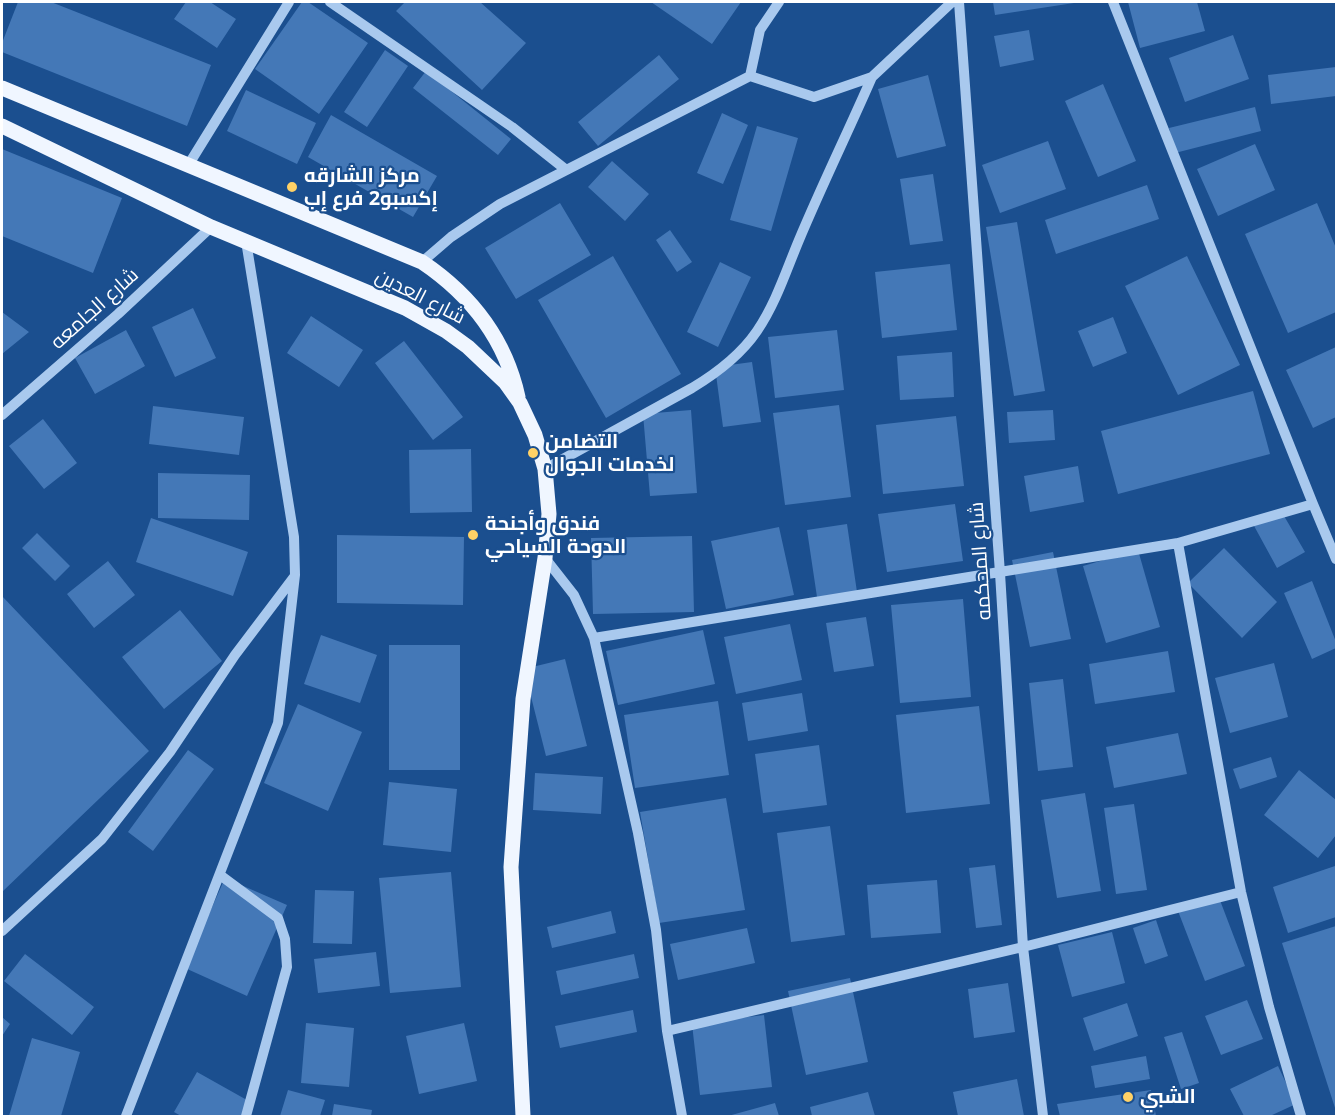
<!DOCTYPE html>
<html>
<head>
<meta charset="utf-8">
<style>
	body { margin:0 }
	#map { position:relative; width:1338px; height:1118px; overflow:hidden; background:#1b4f8f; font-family:"Open Sans",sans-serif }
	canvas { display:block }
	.frame { position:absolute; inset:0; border:3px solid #fff; pointer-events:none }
</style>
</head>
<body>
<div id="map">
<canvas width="1338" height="1118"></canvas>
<div class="frame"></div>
</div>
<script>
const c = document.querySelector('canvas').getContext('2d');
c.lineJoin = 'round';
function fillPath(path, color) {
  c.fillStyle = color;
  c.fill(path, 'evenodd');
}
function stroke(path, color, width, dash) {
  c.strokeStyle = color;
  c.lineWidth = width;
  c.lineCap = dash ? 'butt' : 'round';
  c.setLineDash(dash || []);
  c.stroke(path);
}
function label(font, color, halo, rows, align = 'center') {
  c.font = font + ' "Open Sans",Cairo,sans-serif';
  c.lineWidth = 4.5;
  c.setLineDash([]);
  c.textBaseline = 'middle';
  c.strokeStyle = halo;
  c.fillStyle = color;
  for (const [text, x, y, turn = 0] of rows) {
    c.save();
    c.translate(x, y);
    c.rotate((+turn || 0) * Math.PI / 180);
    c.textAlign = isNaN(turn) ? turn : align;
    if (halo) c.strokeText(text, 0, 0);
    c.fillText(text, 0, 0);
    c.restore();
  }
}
fillPath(new Path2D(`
	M18,2H51L211,65L187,126L2,52V43Z
	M186,2H210L236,19L217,48L174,19Z
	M302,2H308L368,43L319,114L255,69Z
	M405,2H480L526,43L482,90L396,11Z
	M651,2H741L712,44Z
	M993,2H1074V3L995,15Z
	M1128,2H1197L1205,31L1140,48Z
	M1029,30L1034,60L1000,67L994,36Z
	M1233,35L1249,79L1185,102L1169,58Z
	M385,50L408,66L367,127L344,112Z
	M659,55L679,79L598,146L578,122Z
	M1336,67V96L1271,104L1268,75Z
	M426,71L511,139L498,155L413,88Z
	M928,75L946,146L897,158L878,89Z
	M1103,84L1136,161L1098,177L1065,101Z
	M246,90L316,123L297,164L227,131Z
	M1255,107L1261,131L1175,153L1169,128Z
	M722,113L748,125L723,184L697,173Z
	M331,115L437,176L413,217L308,157Z
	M757,126L798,138L771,231L730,220Z
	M1048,141L1066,189L1000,213L982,165Z
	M1255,144L1275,190L1218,216L1197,169Z
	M2,149L122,198L93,273L2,236Z
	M612,161L649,194L625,221L588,187Z
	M933,174L943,241L910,245L900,179Z
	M1147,185L1159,219L1056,254L1045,220Z
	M560,203L591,255L516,299L485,248Z
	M1317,203L1336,248V312L1288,333L1245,234Z
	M1017,222L1045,391L1014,396L986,227Z
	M670,230L692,262L677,272L656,240Z
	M613,256L681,374L606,418L538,300Z
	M1187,256L1240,365L1178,395L1125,286Z
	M720,262L751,277L718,347L687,332Z
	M950,264L957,330L882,338L875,272Z
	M193,308L216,358L175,377L152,327Z
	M2,312L29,332L2,354Z
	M311,316L363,350L339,387L287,353Z
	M1113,317L1127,353L1093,367L1078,331Z
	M126,330L145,366L95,394L75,358Z
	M837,330L844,390L775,398L768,337Z
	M404,341L463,417L433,440L375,363Z
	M1336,347V417L1313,428L1286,370Z
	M952,352L954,397L900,400L897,356Z
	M752,362L761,422L723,427L715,367Z
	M1253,391L1270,454L1118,494L1101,431Z
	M839,405L851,497L785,505L773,413Z
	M153,406L244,417L239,455L149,444Z
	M691,410L697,493L650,496L643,414Z
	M1053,410L1055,440L1009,443L1007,412Z
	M956,416L964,486L883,494L876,425Z
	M43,419L77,463L44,489L9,446Z
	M471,449L472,512L410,513L409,450Z
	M1078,466L1084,502L1030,512L1024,476Z
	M158,473L250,475L249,520L158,518Z
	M955,504L963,561L887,572L878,514Z
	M1280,509L1305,552L1277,568L1253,524Z
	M151,518L248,552L233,596L136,562Z
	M847,524L857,592L817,597L807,530Z
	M779,527L794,595L726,609L711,541Z
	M37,533L70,566L55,581L22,548Z
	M337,535L464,537L463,605L337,603Z
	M692,536L694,612L593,614L591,538Z
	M1224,548L1277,602L1242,638L1188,583Z
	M1138,550L1160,627L1106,643L1083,566Z
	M1053,552L1071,639L1030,647L1012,560Z
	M108,561L135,595L94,628L67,594Z
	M1312,581L1336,642V648L1312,659L1284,593Z
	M2,596L149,751L2,892Z
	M963,599L971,697L900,703L891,605Z
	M180,610L222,661L164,709L122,657Z
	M866,617L874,666L834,672L826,623Z
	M790,624L802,680L736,694L724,637Z
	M703,630L715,684L618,705L606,651Z
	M321,635L377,655L360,703L304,684Z
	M389,645H460V770H389Z
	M1168,651L1175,692L1095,704L1089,664Z
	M565,659L587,746L546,756L524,669Z
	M1274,663L1288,717L1230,733L1215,678Z
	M1063,679L1073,767L1038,771L1029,683Z
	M802,693L808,731L748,741L742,703Z
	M718,701L729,775L635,788L624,715Z
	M298,704L362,732L328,811L264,783Z
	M979,706L990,804L906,813L896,715Z
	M1178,733L1187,774L1114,788L1106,747Z
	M819,745L827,805L763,813L755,754Z
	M188,750L214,769L153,851L128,832Z
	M1271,757L1277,777L1240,789L1233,769Z
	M1299,770L1336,800V835L1318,858L1264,815Z
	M535,773L603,777L601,814L533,810Z
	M389,782L457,789L451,852L383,845Z
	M1085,793L1101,891L1057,898L1041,800Z
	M726,798L745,910L659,923L640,812Z
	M1134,804L1147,890L1116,894L1104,808Z
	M830,826L845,935L791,942L777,833Z
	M995,865L1002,925L976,928L969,868Z
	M1335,866L1336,872V917L1288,933L1273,887Z
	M451,872L461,987L390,993L379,878Z
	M225,878L287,905L247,996L185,968Z
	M937,880L941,933L871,938L867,885Z
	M315,890L354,891L352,944L313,943Z
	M1218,895L1245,966L1205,981L1178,911Z
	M611,911L616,933L552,948L547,927Z
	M1156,920L1168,956L1145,964L1133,928Z
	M1336,926V1111L1282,943Z
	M747,928L755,963L678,980L670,944Z
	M1112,932L1125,983L1072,997L1058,945Z
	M376,952L380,986L318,993L314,959Z
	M25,954L94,1007L72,1035L4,981Z
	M634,954L639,978L561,995L556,971Z
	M850,978L868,1062L806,1075L788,991Z
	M1008,983L1015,1032L974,1038L968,989Z
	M1247,1000L1263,1039L1221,1055L1205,1016Z
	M1127,1003L1138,1036L1094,1051L1083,1018Z
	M633,1010L637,1032L560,1048L555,1026Z
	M764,1015L772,1087L700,1095L692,1024Z
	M2,1017L10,1024L2,1036Z
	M306,1023L354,1028L349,1087L301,1083Z
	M464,1023L477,1081L419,1094L406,1036Z
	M1182,1032L1199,1083L1181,1089L1164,1037Z
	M32,1038L80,1052L61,1116H9Z
	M1146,1056L1150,1079L1095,1088L1091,1066Z
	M1278,1066L1296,1104L1270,1116H1244L1230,1089Z
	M197,1072L254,1104L247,1116H181L174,1112Z
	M1017,1079L1024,1116H958L953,1092Z
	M288,1090L325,1100L320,1116H280Z
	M1151,1090L1156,1116H1060L1057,1104Z
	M868,1092L875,1116H812L810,1107Z
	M775,1103L779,1116H728Z
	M334,1104L372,1110L371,1116H332Z`), '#4478b7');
stroke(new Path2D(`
	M330,2L512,127L565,169
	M959,2L1000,573L1023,947L1043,1116
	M1113,2L1313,504L1336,559
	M750,76L760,30L779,2
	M189,164L289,2
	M422,262L451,237L500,204L750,76L814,97L872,77L952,2
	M2,415L118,314L211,227
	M545,469L692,388C717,373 740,356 757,331C776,303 786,271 799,240C822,185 848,132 872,77
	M1178,543L1241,892L1269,1007L1301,1116
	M545,558L574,595L594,638L638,833L656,930L667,1031L682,1116
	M594,638L1178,543L1313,504
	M220,875L278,918L285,939L287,967L246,1116
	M2,931L102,839L170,752L235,655L294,577
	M667,1031L1023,947L1241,892
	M126,1116L278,723L295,575L294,537L246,241`), '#a9c9ee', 10);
stroke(new Path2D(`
	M2,88L422,262C471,295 505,338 518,397
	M2,126L211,227L405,308L446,331L468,347L505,382L520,403L535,435L545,469L549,514L545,558L523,699L511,867L523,1116`), '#f0f6ff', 15);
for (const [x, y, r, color] of [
	[292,187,6,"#ffd166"],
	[533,453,6,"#ffd166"],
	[473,535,6,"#ffd166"],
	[1128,1097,6,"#ffd166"]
]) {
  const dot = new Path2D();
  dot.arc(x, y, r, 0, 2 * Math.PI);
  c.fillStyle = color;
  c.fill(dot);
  stroke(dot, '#1b4f8f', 2);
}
label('bold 20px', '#fff', '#1b4f8f', [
	["مركز الشارقه",304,176],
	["إكسبو2 فرع إب",304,199],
	["التضامن",545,442],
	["لخدمات الجوال",545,465],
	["فندق وأجنحة",485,524],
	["الدوحة السياحي",485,547],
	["الشبي",1140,1097]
], 'left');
label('20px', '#fff', '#1b4f8f', [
	["شارع العدين",420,297,27],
	["شارع الجامعه",95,309,-42],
	["شارع المحكمه",981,561,-94]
]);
</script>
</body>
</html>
